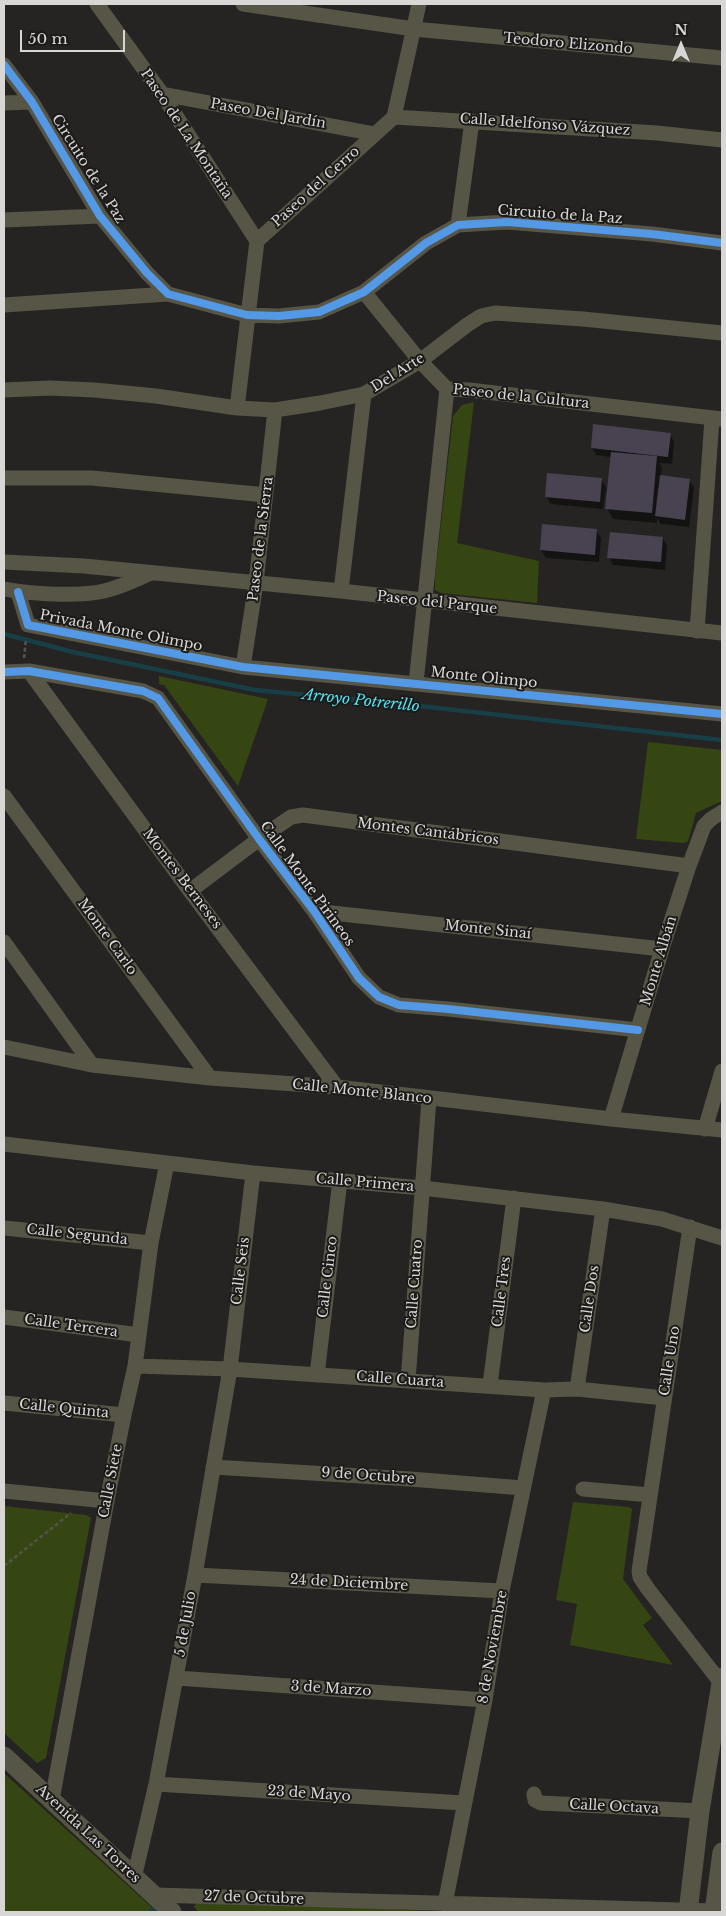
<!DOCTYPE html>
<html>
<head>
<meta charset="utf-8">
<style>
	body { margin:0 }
	#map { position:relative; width:726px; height:1916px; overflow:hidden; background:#252423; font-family:"Libre Baskerville",serif }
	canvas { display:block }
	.frame { position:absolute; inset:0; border:5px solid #d8d7d5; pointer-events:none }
	.north { position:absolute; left:656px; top:20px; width:50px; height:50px; -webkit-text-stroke:4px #1c1b19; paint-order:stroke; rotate:0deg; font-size:14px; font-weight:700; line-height:20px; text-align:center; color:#d8d7d5 }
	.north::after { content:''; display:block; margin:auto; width:18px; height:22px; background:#d8d7d5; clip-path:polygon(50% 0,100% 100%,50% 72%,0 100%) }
	.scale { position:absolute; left:20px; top:30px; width:105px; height:22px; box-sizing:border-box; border:2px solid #d8d7d5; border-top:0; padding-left:6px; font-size:15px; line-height:18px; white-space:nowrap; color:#d8d7d5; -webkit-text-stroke:4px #1c1b19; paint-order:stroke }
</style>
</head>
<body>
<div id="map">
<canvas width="726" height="1916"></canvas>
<div class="frame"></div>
<div class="north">N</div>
<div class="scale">50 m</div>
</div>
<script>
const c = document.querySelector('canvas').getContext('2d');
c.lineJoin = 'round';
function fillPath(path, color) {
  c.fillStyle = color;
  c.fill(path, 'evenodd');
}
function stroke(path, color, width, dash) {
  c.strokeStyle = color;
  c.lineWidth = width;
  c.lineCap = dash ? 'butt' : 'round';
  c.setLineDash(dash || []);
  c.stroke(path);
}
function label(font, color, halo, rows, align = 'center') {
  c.font = font + ' "Libre Baskerville",serif';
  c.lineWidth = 4;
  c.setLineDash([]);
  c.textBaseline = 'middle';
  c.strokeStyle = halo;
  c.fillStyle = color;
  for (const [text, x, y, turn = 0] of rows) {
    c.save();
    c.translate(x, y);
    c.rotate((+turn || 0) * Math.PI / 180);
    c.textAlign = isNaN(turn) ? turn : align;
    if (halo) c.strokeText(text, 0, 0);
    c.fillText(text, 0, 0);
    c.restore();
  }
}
fillPath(new Path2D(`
	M474,402L457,543L539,561L537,603L441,593L435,590V577L453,416L462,405Z
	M159,676L268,699L238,786L164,685L159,684Z
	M648,742L722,750V801L696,813L688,841L684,843L636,839Z
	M573,1502L629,1507L632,1509L623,1579L652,1618L643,1625L673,1665L570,1645L577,1604L556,1600Z
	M4,1506L86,1515L91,1518L46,1758L37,1763L4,1733Z
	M4,1773L157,1912H4Z
	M198,1899L450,1912H199L194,1907Z`), '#354613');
fillPath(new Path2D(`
	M670,434L674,442L672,464L659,463L662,468L661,477L689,480L694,488L689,527L661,524L657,518V523L613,519L607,508L611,457L596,455L592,448Z
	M601,479L606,487L603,509L551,504L546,497Z
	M596,530L601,538L599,562L546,558L541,550Z
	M663,538L667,546L665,570L613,565L609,557Z`), '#0007');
stroke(new Path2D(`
	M4,634L73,652L255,690L411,705L722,740
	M150,1912L153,1909`), '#173f45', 4.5);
fillPath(new Path2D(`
	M593,424L671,433L668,457L591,448Z
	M611,452L657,456L652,513L605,509Z
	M547,473L602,478L600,502L545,497Z
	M660,475L690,479L685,520L655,516Z
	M542,524L597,529L595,555L540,550Z
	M610,532L663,537L661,562L607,558Z`), '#494250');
stroke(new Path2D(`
	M24,658L26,639
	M4,1566L71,1513`), '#555348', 2.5, [4, 2.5]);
stroke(new Path2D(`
	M97,4L162,94L257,241
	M243,4L414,29L722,58
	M4,65L32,102L100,216L147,273L168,294L247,315L279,316L319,312L364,292L426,243L458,225L507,222L652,234L722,243
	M162,94L375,134
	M4,103L32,102
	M394,117L419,4
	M4,220L100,216
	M458,225L472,121
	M257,241L394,117L657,133L722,140
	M364,292L420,361L447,389L469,390L722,419
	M4,305L168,294
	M4,390L50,388L94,390L156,396L237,408L275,410L320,403L364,394L420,361L467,325L481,316L495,313L583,319L722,333
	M237,408L257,241
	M4,478H92L266,495
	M4,562L84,566L341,591L722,633
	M4,589C31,594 77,597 104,591C121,587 135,580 151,573
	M341,591L364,394
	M18,592L28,625L243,667L722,714
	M697,631L712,419
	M243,667L256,583L275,410
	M29,671L190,891L337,1087
	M4,672L29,671L143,691L158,698L259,839L314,911L359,978L379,997L399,1005L448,1009L638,1030
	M416,683L447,389
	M4,796L210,1078
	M190,891L259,839L291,817L303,815L689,866
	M314,911L662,949
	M4,942L92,1065
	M4,1047L92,1065L210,1078L337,1087L611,1119L722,1130
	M611,1119L662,949L689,866L704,826L711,819L722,812
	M705,1129L722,1071
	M4,1144L253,1173L422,1188L603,1209L662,1219L722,1238
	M690,1227L639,1571L640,1577L648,1589L721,1683
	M4,1228L151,1243
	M4,1317L139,1335
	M135,1366L230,1369L544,1390L577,1389L664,1398
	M317,1375L340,1180
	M408,1381L429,1099
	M490,1385L514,1198
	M577,1389L603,1209
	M4,1403L124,1415
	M213,1467L410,1479L523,1488
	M583,1489L650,1495
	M4,1491L107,1501
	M195,1575L502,1591
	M177,1678L485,1700
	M156,1784L463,1803
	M534,1794L535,1800L541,1803L700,1811
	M52,1800L107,1501L124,1415L135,1366L151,1243L167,1163
	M134,1878L156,1784L195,1575L230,1369L253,1173
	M154,1895L715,1911
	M445,1904L485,1700L502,1591L544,1390`), '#575545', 15);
stroke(new Path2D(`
	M4,1756L172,1912
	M688,1912L700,1811L722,1677
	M714,1912L722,1852`), '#575545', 19);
stroke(new Path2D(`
	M4,65L32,102L100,216L147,273L168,294L247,315L279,316L319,312L364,292L426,243L458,225L507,222L652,234L722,243
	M18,592L28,625L243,667L722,714
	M4,672L29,671L143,691L158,698L259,839L314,911L359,978L379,997L399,1005L448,1009L638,1030`), '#5399e6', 8);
label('14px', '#d8d7d5', '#1c1b19', [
	["Teodoro Elizondo",568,44,5],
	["Paseo Del Jardín",268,114,10],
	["Calle Idelfonso Vázquez",545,125,4],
	["Paseo de La Montaña",186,134,56],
	["Circuito de la Paz",88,169,58],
	["Paseo del Cerro",316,187,-42],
	["Circuito de la Paz",560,215,4],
	["Del Arte",398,373,-32],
	["Paseo de la Cultura",521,397,6],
	["Paseo de la Sierra",261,539,-83],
	["Paseo del Parque",437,603,6],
	["Privada Monte Olimpo",121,631,11],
	["Monte Olimpo",484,678,6],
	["Montes Cantábricos",428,832,7],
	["Montes Berneses",182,879,53],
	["Calle Monte Pirineos",307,884,54],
	["Monte Sinaí",488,930,6],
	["Monte Carlo",107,937,54],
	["Monte Albán",659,961,-73],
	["Calle Monte Blanco",362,1092,6],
	["Calle Primera",365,1183,5],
	["Calle Segunda",77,1235,6],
	["Calle Seis",241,1271,-83],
	["Calle Cinco",328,1277,-83],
	["Calle Cuatro",415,1284,-86],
	["Calle Tres",502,1292,-83],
	["Calle Dos",590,1299,-82],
	["Calle Tercera",71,1326,8],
	["Calle Uno",670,1361,-81],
	["Calle Cuarta",400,1380,4],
	["Calle Quinta",64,1409,6],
	["9 de Octubre",368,1476,4],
	["Calle Siete",111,1481,-79],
	["24 de Diciembre",349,1583,3],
	["5 de Julio",186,1624,-80],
	["8 de Noviembre",493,1647,-80],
	["3 de Marzo",331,1689,4],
	["23 de Mayo",309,1794,4],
	["Calle Octava",614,1807,3],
	["Avenida Las Torres",88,1834,43],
	["27 de Octubre",254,1898,2]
]);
label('italic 15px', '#57e2f5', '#1c1b19', [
	["Arroyo Potrerillo",361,701,6]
]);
</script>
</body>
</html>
